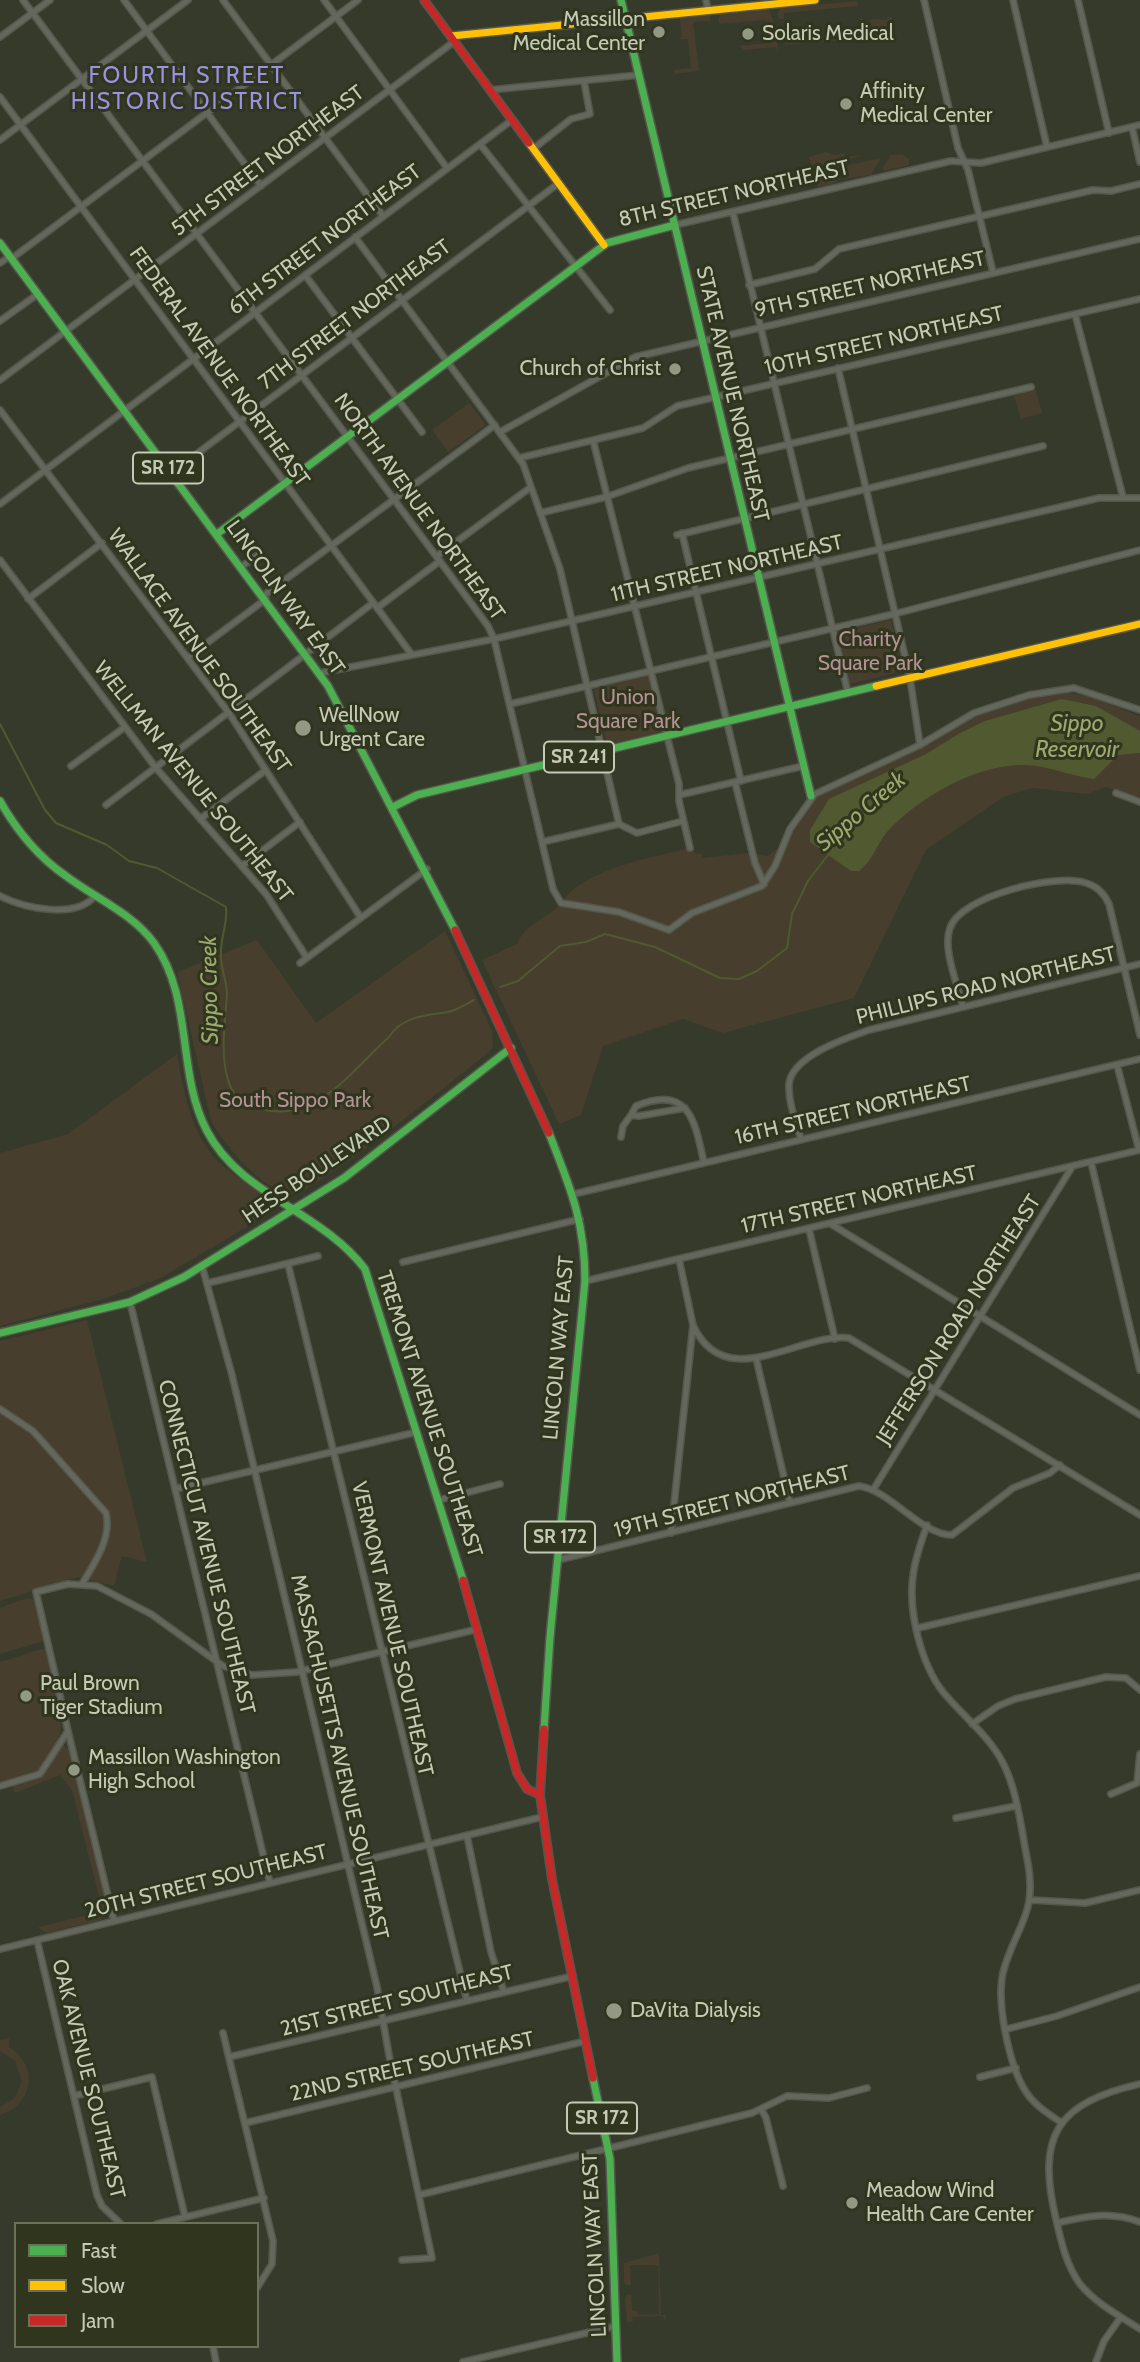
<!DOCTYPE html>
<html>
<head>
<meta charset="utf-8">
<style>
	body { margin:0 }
	#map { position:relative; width:1140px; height:2362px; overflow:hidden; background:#363a2b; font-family:Cabin,sans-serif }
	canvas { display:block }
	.legend { position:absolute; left:14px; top:2222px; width:245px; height:126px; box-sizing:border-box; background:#30351e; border:2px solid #6c715b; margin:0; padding:9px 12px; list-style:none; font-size:21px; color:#c5cab6 }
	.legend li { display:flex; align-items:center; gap:14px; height:35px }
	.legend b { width:35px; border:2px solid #6c715b }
</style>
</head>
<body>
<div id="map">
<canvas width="1140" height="2362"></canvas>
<ul class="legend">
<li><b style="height:9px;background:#4caf50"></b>Fast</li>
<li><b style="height:9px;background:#ffc107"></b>Slow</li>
<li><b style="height:9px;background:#c62828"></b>Jam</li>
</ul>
</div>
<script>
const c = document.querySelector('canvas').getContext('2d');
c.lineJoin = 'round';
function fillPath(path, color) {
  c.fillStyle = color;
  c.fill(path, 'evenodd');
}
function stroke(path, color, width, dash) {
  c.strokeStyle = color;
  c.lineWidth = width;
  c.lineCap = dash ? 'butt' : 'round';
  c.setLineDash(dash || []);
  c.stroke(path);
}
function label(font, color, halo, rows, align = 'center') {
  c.font = font + ' Cabin,sans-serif';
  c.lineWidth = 6;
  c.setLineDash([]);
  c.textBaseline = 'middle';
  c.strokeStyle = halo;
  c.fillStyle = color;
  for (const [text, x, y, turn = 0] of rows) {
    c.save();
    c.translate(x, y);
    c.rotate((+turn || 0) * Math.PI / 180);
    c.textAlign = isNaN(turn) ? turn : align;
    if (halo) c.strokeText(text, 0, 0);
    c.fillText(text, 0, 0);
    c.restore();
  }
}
fillPath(new Path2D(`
	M857,1L860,11L858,6L784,13V19H779L777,15L780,8Z
	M769,10L776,28L778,53L776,47L744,50L739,46L767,43V38L773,36L772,28H766L765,20L720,24L718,21L720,14Z
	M710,15L711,25L709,21L693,22L699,71L673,74L675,70L691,68L688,39H678L682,36L680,18Z
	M887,16L891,17L894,34L874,38L870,19L887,20Z
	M860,18L863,19L864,34L859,39L784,45L788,41L855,34L860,29Z
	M825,152L834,155L844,153L845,157L863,155L840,163L836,183L818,187L809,157Z
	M902,154L909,159V165L884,171L883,167L891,155Z
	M881,158L871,175L843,179L841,171L848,165Z
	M1036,390L1042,413L1021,419L1014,396Z
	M469,403L486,425L448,452L432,430Z
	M891,620L903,671L849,684L837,632Z
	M648,676L662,731L607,745L594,689Z
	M1060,691L1090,697L1140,716V798L1106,787L1086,794L1033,788L1003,797L926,850L854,998L723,1033L683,1019L603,1046L581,1115L559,1124L482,960L517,944C525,925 541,921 556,908C564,902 568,892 578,886C609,864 653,858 690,848L697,854H702L703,858L748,853L768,856L786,842L818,796L931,744L972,717L1028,698Z
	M445,931L492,1031L493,1047L487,1054C459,1075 315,1194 292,1194C265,1194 222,1142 211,1121L177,972L257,940L316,1023Z
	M177,1054C184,1094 192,1139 224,1167C238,1179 255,1187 270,1198L274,1205L272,1212L159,1279L103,1299L0,1326V1153L68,1134Z
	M87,1320L147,1562L122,1556L114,1586L78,1577L0,1601V1341Z
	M27,1598L34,1600L44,1641L0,1654V1608Z
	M42,1649H46C58,1698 76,1727 40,1771L0,1784V1662Z
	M62,1744L70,1750L108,1911L101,1920L46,1933L38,1927L100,1912L102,1908L72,1790L60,1775L15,1793L12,1786L40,1777Z
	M9,2038V2047C39,2065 34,2105 0,2115V2107L15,2098L22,2081L15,2061L0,2051V2040Z
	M659,2253L661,2315H666V2321L662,2316L632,2317L633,2322H627L625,2298L628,2295H631L632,2310L637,2311V2315L659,2314L658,2265H630L631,2285H627L624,2282V2263Z`), '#473e2e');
fillPath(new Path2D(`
	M1062,699L1096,706L1140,731V753L1118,755L1094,779C1071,776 1049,766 1025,765C977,764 919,797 887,832C877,844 872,862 859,871H851L810,842V830L829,799L926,754L960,733L985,721Z`), '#505930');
stroke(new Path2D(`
	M0,724L45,810L56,823L107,845L129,861L157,868L226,907C228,925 219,941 221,959C222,972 227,982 227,995C225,1023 220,1053 228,1080C232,1095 243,1104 258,1108C315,1126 351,1071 389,1037C402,1016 427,1015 448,1012C457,1010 466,1004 474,1000
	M500,987L518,981L560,946L586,942L605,934L655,947L720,978L739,979L757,971L787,948L792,914L808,881L828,855`), '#505930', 2);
const street = new Path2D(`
	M23,0L488,626L494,639L553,889L561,903L619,912L669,930L692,913L762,886L775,866L790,829L815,794L920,745L974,713L1029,695L1074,688L1140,710
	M124,0L261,186
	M223,0L383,216
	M324,0L447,168
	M706,0L708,10
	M924,0L958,148L968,170L993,272
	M1013,0L1047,147
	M1078,0L1109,133
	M0,37L50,0
	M490,90L639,75
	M0,97L412,655
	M1132,127L1140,162
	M0,140L188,0
	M480,144L610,310
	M533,149L571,119L590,114L584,81
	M733,213C772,373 810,532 848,693
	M675,225L951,161L981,163L1140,125
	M355,237L523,464L560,569L619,824
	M11,259L358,0
	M0,263L9,257
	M305,275L422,432
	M749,285L815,269L839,249L1093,190L1111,191L1140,184
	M1075,314L1123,497
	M0,321L38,294
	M838,368L910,678L920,745
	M0,380L455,41
	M0,410L229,713L361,918
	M500,432L635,357L1140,239
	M593,440L679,784V801L690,848
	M519,458L643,428L677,406L1140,299
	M171,473L559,183
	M0,504L512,120
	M540,513L606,497L688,468L1031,387
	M682,533L741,781
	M677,535L1043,446
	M437,556L531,487
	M0,560L156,768L266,894L307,958
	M241,567L258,555
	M263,596L495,425
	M28,599L102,543
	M377,608L440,561
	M188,657L266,599
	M320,673L494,639L1099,498H1140
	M510,704L894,614L1140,550
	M71,766L125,727
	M735,782L755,863L764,884
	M1116,793L1140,802
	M679,795L803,766
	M106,805L373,603
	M200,819L266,770
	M542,842L619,824L637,833L683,821
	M242,866L300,822
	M0,896C24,908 76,920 96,895
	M300,963L427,869
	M963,1007C958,985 942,949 950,928C960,896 1056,873 1086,883C1097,886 1104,893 1109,904L1140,1035
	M1117,1065L1139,1150
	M685,1108L639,1116L631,1115L636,1106C689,1084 695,1121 704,1163
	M621,1137L623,1126L631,1115
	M801,1139C796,1122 788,1102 789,1084C792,1056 846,1038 869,1030L1140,964
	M1091,1162L1140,1370
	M574,1194L1140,1059
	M831,1224L1140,1415
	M809,1229L835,1339
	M403,1262L580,1219
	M288,1264L467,2001
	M202,1266L232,1375L377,1987L389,2055L432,2258L402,2260
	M585,1281L1140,1150
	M208,1283L318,1256
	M130,1302L270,1883
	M693,1325C725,1396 800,1332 849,1338L1140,1515
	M756,1358L790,1503
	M0,1409L33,1431L106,1513C112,1538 94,1564 82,1584
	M175,1489L417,1432
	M873,1490L1072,1167
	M439,1500L500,1484
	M927,1525C921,1542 915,1558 913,1576C908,1611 921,1664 943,1692C962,1715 988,1735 1002,1761C1017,1789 1021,1827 1027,1858C1038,1914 1018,1922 1004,1969C995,1999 1009,2066 1026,2092C1035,2106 1049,2114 1062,2123
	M671,1533L693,1325L679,1259
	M558,1560L859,1486C890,1490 921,1535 952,1535L1013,1488L1050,1473L1060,1465
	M918,1628L1140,1576
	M972,1724L998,1706L1015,1699L1106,1677L1126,1678L1140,1690
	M68,1731L114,1921
	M0,1786L40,1774L68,1731L36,1592L68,1584L97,1586L151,1614L223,1666L252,1675L297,1672L478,1629
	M1111,1794L1137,1783L1140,1754
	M956,1818L1016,1806
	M467,1836L491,1952L504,1992
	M1031,1900L1085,1903L1140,1890
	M37,1940L97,2195L102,2206L121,2224
	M0,1949L542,1817
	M1007,2029L1057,2016L1140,1987
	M223,2033L273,2241L272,2264L257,2288
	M229,2057L573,1976
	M980,2077L1016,2068
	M1140,2084C1057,2103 1036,2135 1056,2219C1061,2241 1066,2265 1080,2284C1095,2303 1120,2316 1140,2329
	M74,2096L152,2077L185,2217
	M761,2109L766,2118L783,2186
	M245,2123L586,2041
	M419,2195L752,2113L787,2096L829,2098L867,2088
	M1057,2223C1086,2216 1111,2211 1140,2222
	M157,2224L264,2198
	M213,2346L216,2362
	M463,2362L616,2326
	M1096,2362L1104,2341L1121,2317`);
const fast = new Path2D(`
	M621,0L811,796
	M0,243L328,686L455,930
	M217,534L607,243L675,225
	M0,801C17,831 37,856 66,876C95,898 132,913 154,943C194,999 176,1072 207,1131C240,1195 321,1211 365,1269L463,1580
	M393,807L417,795L876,686
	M0,1333L130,1302L184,1277L344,1178L511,1048
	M544,1729L550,1637L585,1281C585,1221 570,1187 549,1133
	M593,2078L610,2159L617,2362`);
const slow = new Path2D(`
	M451,36L815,0
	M529,143L604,245
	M876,686L1140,624`);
const jam = new Path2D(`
	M424,0L529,143
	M455,930L549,1133
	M463,1580L517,1773L527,1789L540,1795
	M544,1729L540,1795L552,1879L593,2078`);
stroke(street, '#54574b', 8);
stroke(fast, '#54574b', 10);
stroke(slow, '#54574b', 10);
stroke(jam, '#54574b', 10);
stroke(street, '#64675b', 5);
stroke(fast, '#4caf50', 7);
stroke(slow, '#ffc107', 7);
stroke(jam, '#c62828', 7);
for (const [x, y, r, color] of [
	[659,32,7,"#939885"],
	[748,34,7,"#939885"],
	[846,104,7,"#939885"],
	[675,369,7,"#939885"],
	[303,728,9,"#939885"],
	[26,1696,7,"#939885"],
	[74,1770,7,"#939885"],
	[614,2011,9,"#939885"],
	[852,2203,7,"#939885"]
]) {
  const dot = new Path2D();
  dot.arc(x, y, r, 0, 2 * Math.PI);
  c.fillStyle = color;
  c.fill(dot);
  stroke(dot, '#30351e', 2.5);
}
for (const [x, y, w] of [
	[168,468,70],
	[579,757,70],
	[560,1537,70],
	[602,2118,70]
]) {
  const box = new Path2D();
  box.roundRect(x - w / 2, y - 15.5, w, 31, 5);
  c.fillStyle = '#30351e';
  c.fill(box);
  stroke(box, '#c5cab6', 2);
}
label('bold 19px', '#c5cab6', null, [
	["SR 172",168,468],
	["SR 241",579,757],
	["SR 172",560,1537],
	["SR 172",602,2118]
]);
label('21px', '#c5cab6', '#30351e', [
	["Massillon",645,20,"right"],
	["Medical Center",645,44,"right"],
	["Solaris Medical",762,34],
	["Affinity",860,92],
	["Medical Center",860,116],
	["Church of Christ",661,369,"right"],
	["WellNow",319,716],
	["Urgent Care",319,740],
	["Paul Brown",40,1684],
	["Tiger Stadium",40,1708],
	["Massillon Washington",88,1758],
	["High School",88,1782],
	["DaVita Dialysis",630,2011],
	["Meadow Wind",866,2191],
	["Health Care Center",866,2215]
], 'left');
label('21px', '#c5cab6', '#30351e', [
	["5TH STREET NORTHEAST",268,161,-37],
	["8TH STREET NORTHEAST",734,194,-13],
	["6TH STREET NORTHEAST",325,240,-37],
	["9TH STREET NORTHEAST",870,285,-13],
	["7TH STREET NORTHEAST",355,315,-37],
	["10TH STREET NORTHEAST",884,341,-13],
	["FEDERAL AVENUE NORTHEAST",219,367,54],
	["STATE AVENUE NORTHEAST",732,394,77],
	["NORTH AVENUE NORTHEAST",419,507,54],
	["11TH STREET NORTHEAST",727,569,-13],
	["LINCOLN WAY EAST",285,598,54],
	["WALLACE AVENUE SOUTHEAST",199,651,54],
	["WELLMAN AVENUE SOUTHEAST",193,782,51],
	["PHILLIPS ROAD NORTHEAST",986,986,-14],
	["16TH STREET NORTHEAST",853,1111,-13],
	["HESS BOULEVARD",317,1170,-34],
	["17TH STREET NORTHEAST",859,1200,-13],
	["JEFFERSON ROAD NORTHEAST",959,1320,-58],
	["LINCOLN WAY EAST",559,1348,-85],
	["TREMONT AVENUE SOUTHEAST",429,1414,72],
	["19TH STREET NORTHEAST",732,1502,-14],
	["CONNECTICUT AVENUE SOUTHEAST",206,1547,76],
	["VERMONT AVENUE SOUTHEAST",392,1629,77],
	["MASSACHUSETTS AVENUE SOUTHEAST",339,1757,77],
	["20TH STREET SOUTHEAST",206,1882,-14],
	["21ST STREET SOUTHEAST",397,2001,-14],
	["22ND STREET SOUTHEAST",412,2067,-13],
	["OAK AVENUE SOUTHEAST",88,2079,76],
	["LINCOLN WAY EAST",595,2245,-93]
]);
label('21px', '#b49296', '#30351e', [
	["Charity",870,640],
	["Square Park",870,664],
	["Union",628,698],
	["Square Park",628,722],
	["South Sippo Park",295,1101]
]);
c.letterSpacing = '2px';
label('23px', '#9893e2', '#30351e', [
	["FOURTH STREET",187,76],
	["HISTORIC DISTRICT",187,102]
]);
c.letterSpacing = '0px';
label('italic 23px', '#9da96f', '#30351e', [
	["Sippo",1077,724],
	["Reservoir",1077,750],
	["Sippo Creek",861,812,-40],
	["Sippo Creek",210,990,-91]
]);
</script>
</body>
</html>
